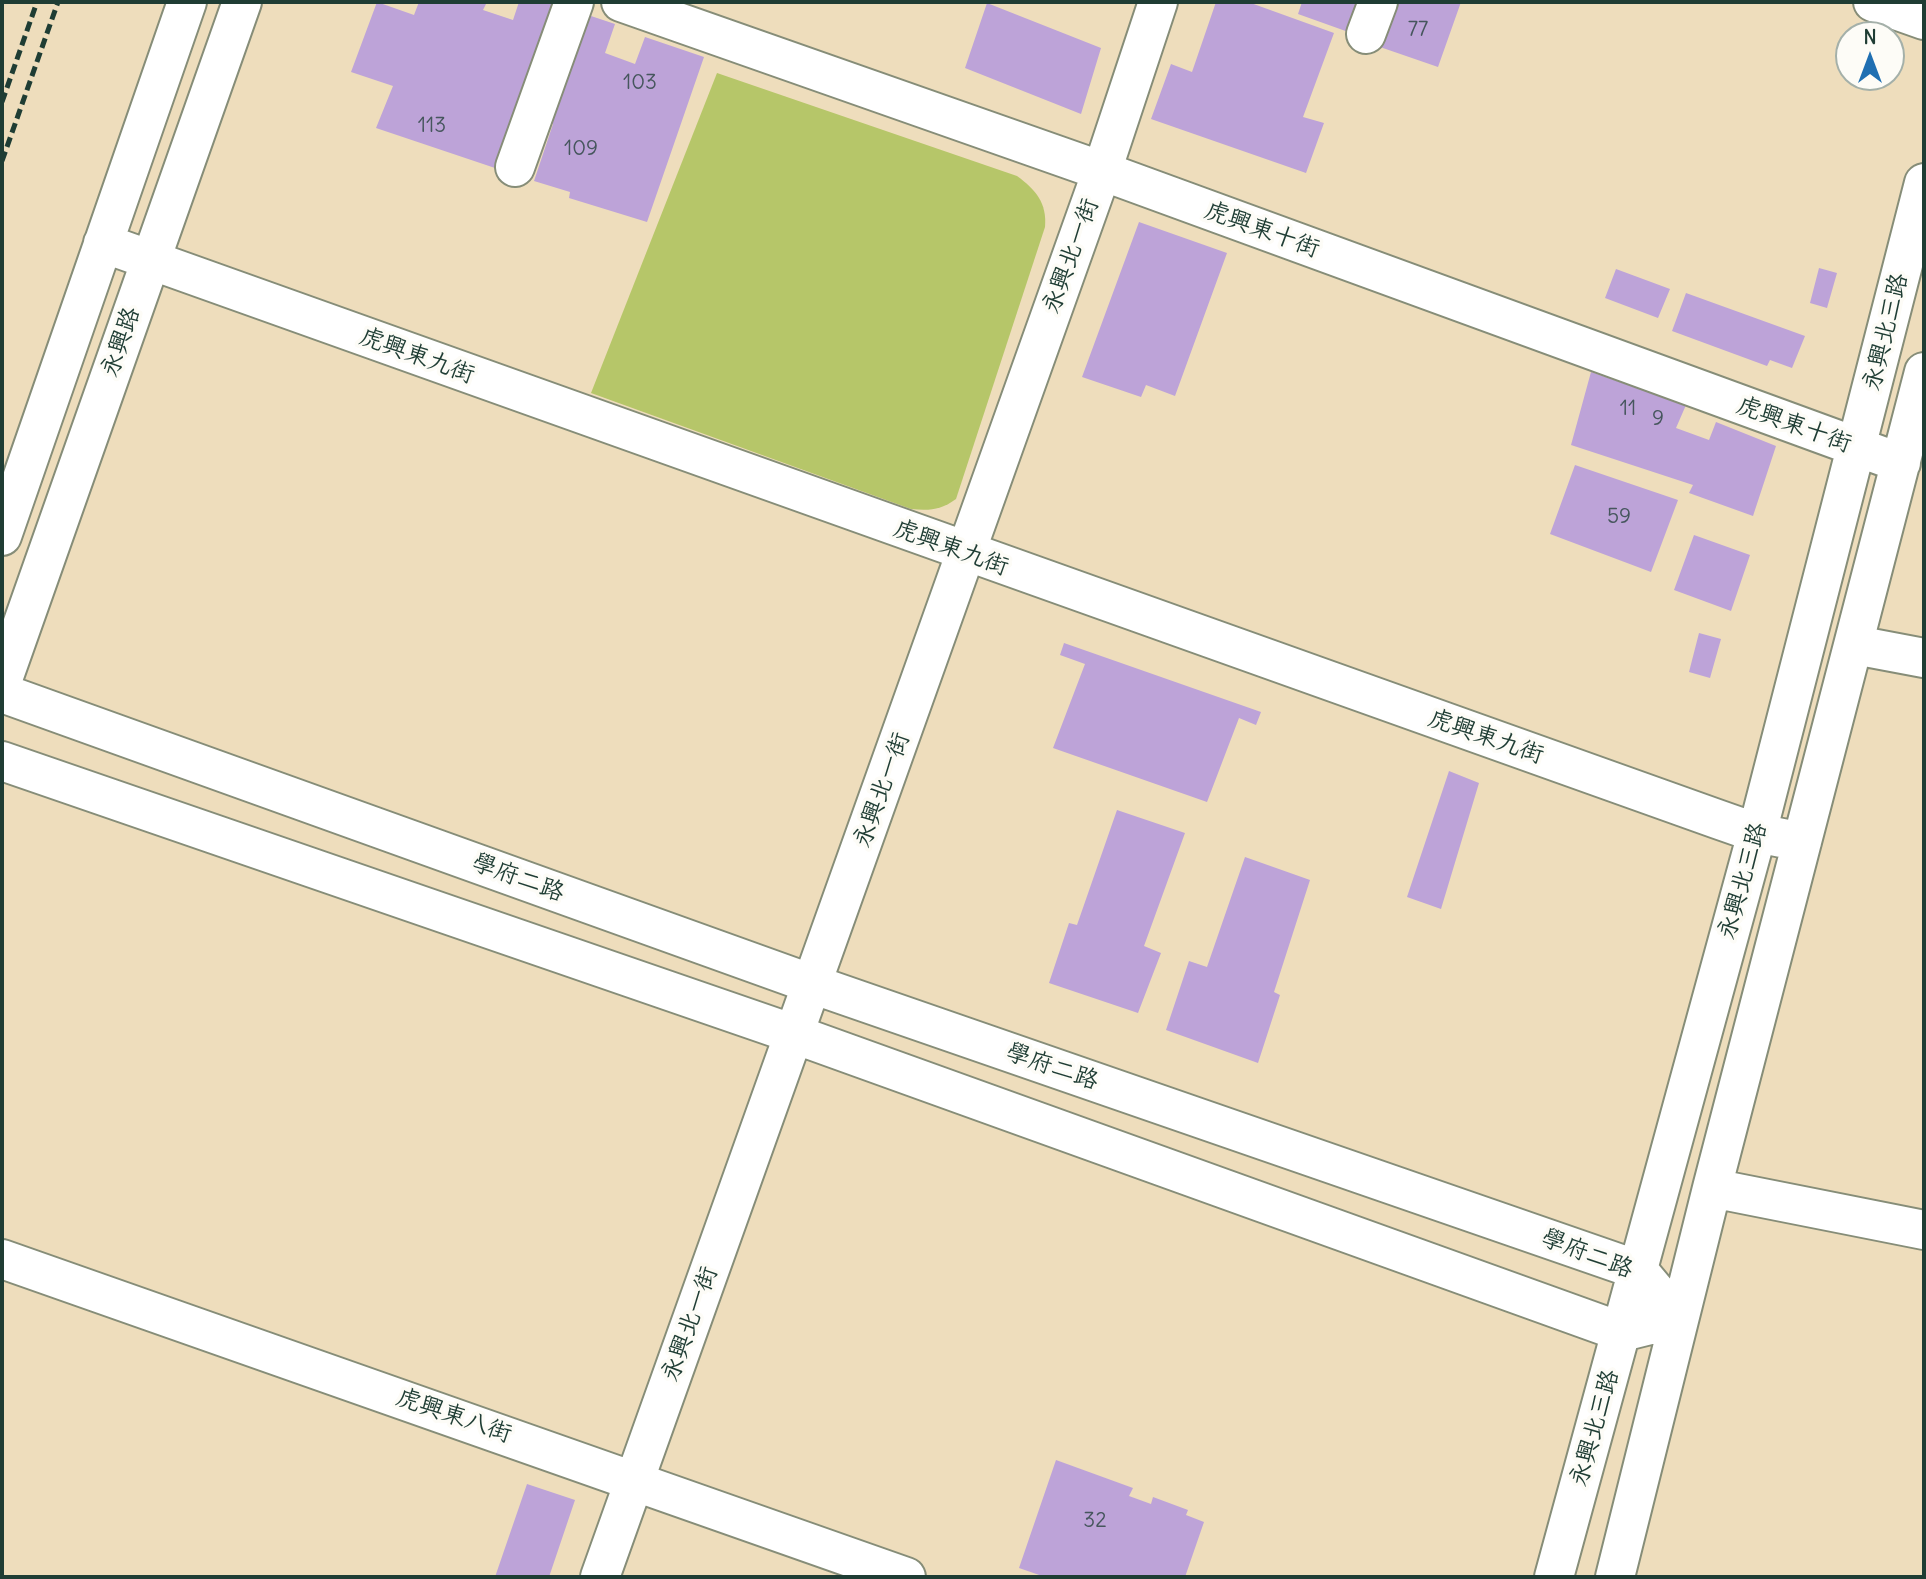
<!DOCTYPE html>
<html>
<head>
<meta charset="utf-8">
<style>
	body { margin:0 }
	#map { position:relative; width:1926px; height:1579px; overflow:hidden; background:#eeddbc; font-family:Delius,sans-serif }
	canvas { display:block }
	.frame { position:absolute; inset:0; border:4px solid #1f3d34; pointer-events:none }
	.north { position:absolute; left:1835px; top:21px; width:70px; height:70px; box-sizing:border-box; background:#fdfcf7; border:2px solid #a4b0a9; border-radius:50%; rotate:0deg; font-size:19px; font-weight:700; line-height:28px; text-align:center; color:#1f3d34 }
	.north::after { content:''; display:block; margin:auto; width:24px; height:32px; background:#1f6fb2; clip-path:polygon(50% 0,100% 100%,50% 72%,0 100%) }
</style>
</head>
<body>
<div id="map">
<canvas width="1926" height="1579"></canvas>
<div class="frame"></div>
<div class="north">N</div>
</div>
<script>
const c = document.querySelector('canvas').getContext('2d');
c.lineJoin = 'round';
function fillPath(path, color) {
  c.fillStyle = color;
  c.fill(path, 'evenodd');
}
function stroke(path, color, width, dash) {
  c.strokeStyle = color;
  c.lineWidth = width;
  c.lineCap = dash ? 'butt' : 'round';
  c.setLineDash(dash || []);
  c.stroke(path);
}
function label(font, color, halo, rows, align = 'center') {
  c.font = font + ' Delius,"LXGW WenKai TC",sans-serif';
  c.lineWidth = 7;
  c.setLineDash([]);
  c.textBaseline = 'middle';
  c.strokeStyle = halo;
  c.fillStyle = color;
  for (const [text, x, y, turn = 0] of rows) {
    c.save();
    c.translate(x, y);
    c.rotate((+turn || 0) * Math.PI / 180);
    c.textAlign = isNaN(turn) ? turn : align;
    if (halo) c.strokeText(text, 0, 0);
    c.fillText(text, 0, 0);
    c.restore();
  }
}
fillPath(new Path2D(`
	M717,73L1017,176C1036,190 1047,203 1045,227L956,499C941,510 929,511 911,509L591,393Z`), '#b6c669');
fillPath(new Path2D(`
	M377,2L414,15L419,2H487L483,10L513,20L519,2L552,3L495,168L376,128L393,86L351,72Z
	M1216,2H1248L1334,33L1303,117L1324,123L1306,173L1151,119L1171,64L1192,72Z
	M1302,2H1366L1354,34L1298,14Z
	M1397,2H1461L1438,67L1380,47Z
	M987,3L1101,48L1081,114L965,68Z
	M585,14L615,24L605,53L635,64L645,37L704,57L647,222L569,198L570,192L534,181L553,124L548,122Z
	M1139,222L1227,253L1175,396L1146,385L1141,397L1082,377Z
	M1819,268L1837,273L1827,308L1810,303Z
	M1616,269L1670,289L1658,318L1605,298Z
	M1686,293L1805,336L1792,368L1770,360L1767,366L1672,331Z
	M1591,372L1686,405L1676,428L1709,440L1716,422L1776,446L1753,516L1689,493L1693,485L1571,445Z
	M1575,465L1678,500L1651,572L1550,534Z
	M1694,535L1750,555L1731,611L1674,590Z
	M1699,633L1721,639L1710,678L1689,672Z
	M1064,643L1261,712L1256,725L1239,718L1207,802L1053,748L1085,664L1060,655Z
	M1449,771L1479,783L1441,909L1407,897Z
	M1117,810L1185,833L1144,946L1161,953L1138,1013L1049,983L1069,923L1077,925Z
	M1245,857L1310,880L1274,992L1280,995L1258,1063L1166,1030L1189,961L1207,967Z
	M1056,1460L1133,1488L1129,1496L1151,1504L1153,1497L1188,1510L1186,1515L1204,1522L1185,1577H1045L1019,1568Z
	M527,1484L575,1500L549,1577H495Z`), '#bda3d8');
const minor = new Path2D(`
	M621,2L1102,171L1901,463
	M1873,2L1924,20
	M1366,34L1378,2
	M515,167L574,2
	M103,243L1717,819L1757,833L1802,842
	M2,536L187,2
	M1855,645L1924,658
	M2,682L242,2
	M2,693L812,984L1638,1270L1678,1318
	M2,761L794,1034L1622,1332L1678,1318
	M1712,1188L1924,1230
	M2,1259L906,1577
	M600,1577L1102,171L1158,2
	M1554,1577L1757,833L1924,183
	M1615,1577L1712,1188L1924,372`);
stroke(minor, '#868d78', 42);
stroke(minor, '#fff', 38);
stroke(new Path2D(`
	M2,102L37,2
	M2,161L58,2`), '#1f3d34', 5, [10, 5]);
label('21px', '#46565d', null, [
	["77",1418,30],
	["103",640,83],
	["113",432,126],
	["109",581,149],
	["11",1628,409],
	["9",1658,419],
	["59",1619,517],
	["32",1095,1521]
]);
label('24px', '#1f3d34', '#fdfcf7', [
	["虎興東十街",1262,230,20],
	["永興北一街",1071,256,-70],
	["永興北三路",1886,332,-76],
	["永興路",121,342,-71],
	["虎興東九街",417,356,20],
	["虎興東十街",1794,425,20],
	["虎興東九街",951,548,20],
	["虎興東九街",1486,737,19],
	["永興北一街",882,790,-70],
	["學府二路",518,878,20],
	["永興北三路",1743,881,-74],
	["學府二路",1052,1067,19],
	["學府二路",1587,1254,21],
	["永興北一街",690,1324,-70],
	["虎興東八街",454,1416,19],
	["永興北三路",1595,1428,-74]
]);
</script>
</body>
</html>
